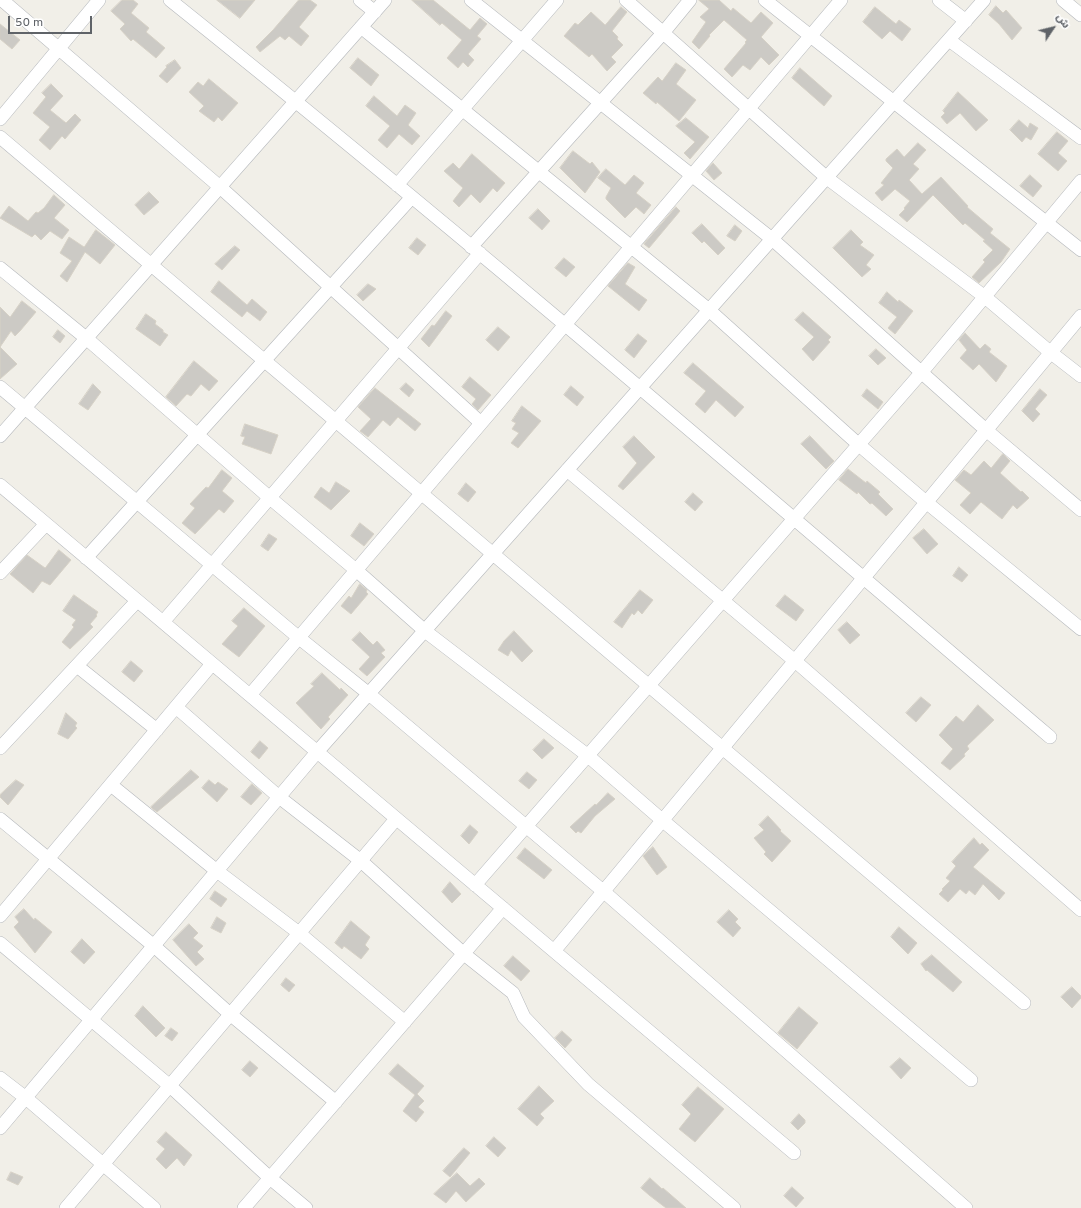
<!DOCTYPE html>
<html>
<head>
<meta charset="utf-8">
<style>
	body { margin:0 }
	#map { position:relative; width:1081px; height:1208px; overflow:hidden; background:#f1efe8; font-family:Overpass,"Noto Sans Arabic",sans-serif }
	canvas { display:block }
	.north { position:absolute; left:1033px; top:8px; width:40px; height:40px; -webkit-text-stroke:3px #fff; paint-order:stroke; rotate:55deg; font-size:11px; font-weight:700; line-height:16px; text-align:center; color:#5f6368 }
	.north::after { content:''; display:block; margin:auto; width:14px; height:18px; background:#5f6368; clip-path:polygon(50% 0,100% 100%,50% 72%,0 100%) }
	.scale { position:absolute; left:8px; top:16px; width:84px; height:18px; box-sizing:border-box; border:2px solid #5f6368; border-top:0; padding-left:5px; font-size:12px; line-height:14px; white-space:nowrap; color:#5f6368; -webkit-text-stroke:3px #fff; paint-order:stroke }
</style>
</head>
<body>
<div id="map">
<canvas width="1081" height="1208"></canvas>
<div class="north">ش</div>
<div class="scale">50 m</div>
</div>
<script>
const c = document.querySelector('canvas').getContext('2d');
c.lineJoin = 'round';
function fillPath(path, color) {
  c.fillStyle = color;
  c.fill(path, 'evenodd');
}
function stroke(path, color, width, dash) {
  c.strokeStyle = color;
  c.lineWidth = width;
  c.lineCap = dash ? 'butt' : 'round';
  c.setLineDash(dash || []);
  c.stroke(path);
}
const building = new Path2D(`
	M122,0H133L138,4L131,13L149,28L146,32L165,48L156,58L133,39L131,41L120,29L125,24L111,11Z
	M217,0H255L240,18Z
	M299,0H310L317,5L299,27L309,36L301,46L289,36L285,40L280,36L260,52L256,47L273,30Z
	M412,0H433L470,30L480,18L487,24L477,36L481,39L468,54L474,60L468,67L463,62L458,68L447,58L462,40L442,23L440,25Z
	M699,0H719L731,11L733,8L751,23L761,12L773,23L761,37L779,55L769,65L761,57L750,70L743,65L732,77L724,69L746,43L745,42L747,40L724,20L709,35L710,36L699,49L692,42L706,22L700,17L709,9Z
	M996,6L1003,13L1006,10L1022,28L1012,40L999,24L989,15Z
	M621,7L627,12L612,31L618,37L617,39L623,45L611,57L616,62L607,71L592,54L589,57L564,36L575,23L578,25L591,12L605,25Z
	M875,7L896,24L899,20L911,29L902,41L890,31L882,39L863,22Z
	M0,24L20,40L12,49L0,39Z
	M358,58L379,75L371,86L350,68Z
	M175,60L181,68L167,83L159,76L167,67L166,66Z
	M676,63L686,70L676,84L696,100L679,121L657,102L656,104L643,93L658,77L662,81Z
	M800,68L832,96L824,106L792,78Z
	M209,79L238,103L222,121L218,117L214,122L199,111L204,106L189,92L198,82L203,86Z
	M51,84L63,96L50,110L66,123L75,114L81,120L65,139L62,136L50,150L39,140L50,127L33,113L46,97L42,93Z
	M958,92L988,120L976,131L960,113L947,124L941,117L945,113L943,111Z
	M374,96L397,116L405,105L416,113L408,125L420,136L412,145L399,134L387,148L378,140L390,126L366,106Z
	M686,118L709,137L690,159L684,153L695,142L676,126Z
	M1019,120L1028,128L1030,123L1038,128L1031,140L1026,137L1022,142L1010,130Z
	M1057,132L1068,141L1058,153L1067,161L1058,171L1038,154Z
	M918,143L926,150L913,164L919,169L909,180L922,194L941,177L968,206L967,207L993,229L990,233L1010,249L1001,262L979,283L972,277L985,262L983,260L993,250L983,241L985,240L965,223L963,225L933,195L907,222L899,215L905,209L904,208L910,201L895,189L882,201L875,193L884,185L881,183L893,168L886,161V159L897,149L904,157Z
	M573,151L590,164L592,162L600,172L585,193L560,168Z
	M472,154L505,183L497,192L493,188L480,203L471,194L459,207L453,201L463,188L444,171L453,163L459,169Z
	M713,163L722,173L714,180L706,171Z
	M606,169L625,185L634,175L644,183L636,193L651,205L644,214L636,207L625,218L606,199V197L611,188L598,178Z
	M1030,175L1042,186L1033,197L1020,186Z
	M149,192L159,202L144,215L135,205Z
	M54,195L65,205L54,218L69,230L62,239L50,231L41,240L35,234L32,237L0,218L9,206L28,221L36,212L38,213L44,208Z
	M676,207L680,211L649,248L644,244Z
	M538,209L550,221L542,230L529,218Z
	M702,224L725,248L718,255L704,241L702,243L692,233Z
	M735,225L742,231L735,241L727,236Z
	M96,230L115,245L100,264L85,252L67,282L60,276L72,261L60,253L69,237L84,247Z
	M851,230L863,242L860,245L874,255L866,265L871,269L862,277L833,248Z
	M417,238L426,245L418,255L409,248Z
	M235,246L240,250L222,270L215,264Z
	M564,258L575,267L566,277L555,268Z
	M628,263L635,267L625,284L647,300L639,311L608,286Z
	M219,281L247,305L252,299L267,312L260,321L247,311L242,317L211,292Z
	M368,284L376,289L363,301L357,295Z
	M887,292L898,302L899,300L913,311L895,334L888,328L897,317L879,303Z
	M22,301L36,312L20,331L15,336L11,331L0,347L17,364L0,379V307L10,317Z
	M446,311L452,316L429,347L421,339L432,325L434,326Z
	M803,312L831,337L828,340L830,342L813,361L802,349L814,337L795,320Z
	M146,314L156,321L155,324L163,330V332L168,335L160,346L136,329Z
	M498,327L510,337L498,351L486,340Z
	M58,330L65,336L60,343L53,337Z
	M965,333L980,349L985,344L991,349L989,352L1007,366L996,382L979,364L973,370L960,358L967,350L959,340Z
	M638,334L647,341L634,358L625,350Z
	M876,349L886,358L878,365L869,356Z
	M194,361L218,381L209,391L201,384L191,396L187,394L176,406L166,397Z
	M693,363L744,407L735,417L716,400L705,413L695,404L706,391L684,373Z
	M470,377L491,395L478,410L472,404L476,399L462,387Z
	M406,383L414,390L409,397L400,389Z
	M93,384L101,392L88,410L79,404Z
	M571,386L584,397L577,406L564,395Z
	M375,388L421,424L415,431L398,417L390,426L383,420L368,437L360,431L371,419L358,407Z
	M867,389L883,402L878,409L862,396Z
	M1040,389L1047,395L1035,409L1040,414L1033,422L1022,411Z
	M522,406L541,421L518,448L511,443L519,433L512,429L516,423L512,421Z
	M245,424L278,435L271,454L242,444L245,437L241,436Z
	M634,436L655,457L623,490L618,486L637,463L623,447Z
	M810,436L834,461L826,469L801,444Z
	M1003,454L1010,461L1000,473L1021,492L1022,491L1029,498L1017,509L1013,505L1002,519L981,502L970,514L960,505L971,493L955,480L964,470L971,475L984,461L991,468Z
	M848,469L866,483L867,481L880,492L878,494L893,509L886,516L872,503L870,504L858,492L857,494L839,480Z
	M222,470L232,478L222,491L234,501L224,513L219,509L195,534L182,523L195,508L190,504L206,487L208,488Z
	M336,482L350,491L331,510L314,497L321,487L329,493Z
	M466,483L476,492L468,502L458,494Z
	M693,493L703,502L695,511L685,502Z
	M360,523L374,534L364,546L351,536Z
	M924,529L938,544L927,554L913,538Z
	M269,534L277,539L268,551L261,546Z
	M59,550L71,560L50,585L42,581L33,593L10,574L27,555L45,568Z
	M959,567L968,575L962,582L953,576Z
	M360,584L367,590L366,592L368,594L351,614L341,606L349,596L351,598Z
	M640,590L653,600L642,614L638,610L634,615L632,613L622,628L614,622Z
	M74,595L98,612L96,615L97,616L90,624L93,627L70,649L62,642L74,627L72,625L76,620L63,611Z
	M785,595L804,610L796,621L776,606Z
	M244,608L265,626L239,657L222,644L238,626L232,621Z
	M847,622L860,635L850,644L838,630Z
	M514,631L533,651L522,662L511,650L508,656L498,650L504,641Z
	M360,632L373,645L377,641L385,650L381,653L385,657L367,676L359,669L370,657L352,640Z
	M131,661L143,671L134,682L122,672Z
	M322,673L340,690L341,688L348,695L328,717L330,719L321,729L296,703L314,686L311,684Z
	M921,697L931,705L916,722L906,713Z
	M978,705L994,720L967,746L969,749L964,754L965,756L950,770L941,763L953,749L939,735L956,716L963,722Z
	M66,713L77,723L75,726L77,728L68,739L58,734Z
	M544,739L554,748L542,759L533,750Z
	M260,741L268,748L259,759L251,752Z
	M191,770L199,777L157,812L153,809L151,807Z
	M527,772L537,780L529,789L519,781Z
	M16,780L24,785L8,805L0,797V795Z
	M209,780L215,785L218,782L228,789L217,802L202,788Z
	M252,784L262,793L251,805L241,797Z
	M608,793L615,799L595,816L581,833L578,831L576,833L570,827L595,804L596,805Z
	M768,816L781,830L780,831L791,841L772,862L764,854L766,852L754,838L764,830L759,825Z
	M470,825L478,832L469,844L461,836Z
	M974,838L980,845L982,843L989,850L973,867L1005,893L999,900L983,884L975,895L969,890L966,894L960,889L948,902L939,894L943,890L942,889L950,881L946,878L956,866L952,862Z
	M653,847L667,867L657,875L643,856Z
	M525,848L552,870L544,879L517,858Z
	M450,882L461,894L452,903L442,892Z
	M215,891L227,899L221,907L210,899Z
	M24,909L34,920L35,918L52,932L35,953L14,927L19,922L15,917Z
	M729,910L738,919L735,922L741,928L733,937L717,922Z
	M217,917L226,923L221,933L211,928Z
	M351,921L370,937L365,945L369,949L361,959L344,946L342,949L335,943Z
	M189,924L198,933L193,938L203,946L197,952L204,959L196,966L173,940Z
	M899,927L917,943L908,954L891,937Z
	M82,939L95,952L84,964L71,952Z
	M932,955L962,982L953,992L927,970L926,971L921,964Z
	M513,956L530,971L521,981L504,966Z
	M286,978L295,985L289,992L281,985Z
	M1072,987L1081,996V998L1072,1008L1061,997Z
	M143,1006L165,1028L156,1037L135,1016Z
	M799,1007L818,1023L797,1049L778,1033Z
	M171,1028L178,1033L172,1041L165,1036Z
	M562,1031L572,1040L565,1048L555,1038Z
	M900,1058L911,1068L901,1079L890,1067Z
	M250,1061L258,1068L250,1077L242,1070Z
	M398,1064L424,1086L417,1094L424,1101L418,1107L424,1112L416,1122L403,1111L415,1095L389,1074Z
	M539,1086L554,1101L540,1114L544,1118L537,1126L518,1109Z
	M698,1087L724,1109L695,1142L679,1129L691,1114L682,1105Z
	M799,1114L805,1120V1123L798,1130L791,1123Z
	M166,1132L192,1155L184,1166L177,1158L166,1169L156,1159L165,1149L157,1142Z
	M494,1137L506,1148L498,1157L486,1146Z
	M464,1148L470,1153L450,1177L443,1171Z
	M11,1172L23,1177L18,1185L7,1180Z
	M457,1173L470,1186L479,1178L485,1184L466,1202L456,1191L446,1203L434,1194Z
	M650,1178L662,1189L663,1188L686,1208H666L649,1195L641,1188Z
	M792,1187L804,1198L796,1207L784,1196Z`);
fillPath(building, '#cccac5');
stroke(building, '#d6d1c6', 1);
const minor = new Path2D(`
	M2,0L220,187L481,423
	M170,0C469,239 759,489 1050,737
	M360,0L375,12
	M471,0L772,239L986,430L1081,510
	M626,0L827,178L985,297L1050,352L1081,376
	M765,0L1081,250
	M939,0L966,21
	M1063,0L1081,15
	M361,27L709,310L858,444L926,502L1081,629
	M949,40L1081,138
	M0,119L99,0
	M0,137L1024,1003
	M397,185L557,0
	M471,247L663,33L690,0
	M0,268L86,338L270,498L356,570L425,631L587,755L662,820L971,1080
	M0,387L298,637L369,694L603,891L966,1208
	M0,436L385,0
	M567,470L795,661L1081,910
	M0,485L794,1153
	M86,558L412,197
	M0,573L46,524
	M163,622L480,253
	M77,666L157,730
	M250,695L841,0
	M176,707L279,797L361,861L464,954L513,993L524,1017L588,1084L734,1208
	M0,748L137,601
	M111,785L217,871L299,933L405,1022
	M0,819L154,946L230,1014L336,1102
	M475,885L921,373L1081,181
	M0,916L212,664
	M0,943L170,1086L270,1178L306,1208
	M554,951L1081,316
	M0,1078L26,1098L154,1208
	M0,1128L317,752L984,0
	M66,1208L396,819
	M244,1208L503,908`);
stroke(minor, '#b5b8bc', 14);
stroke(minor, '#fff', 13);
</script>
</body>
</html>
